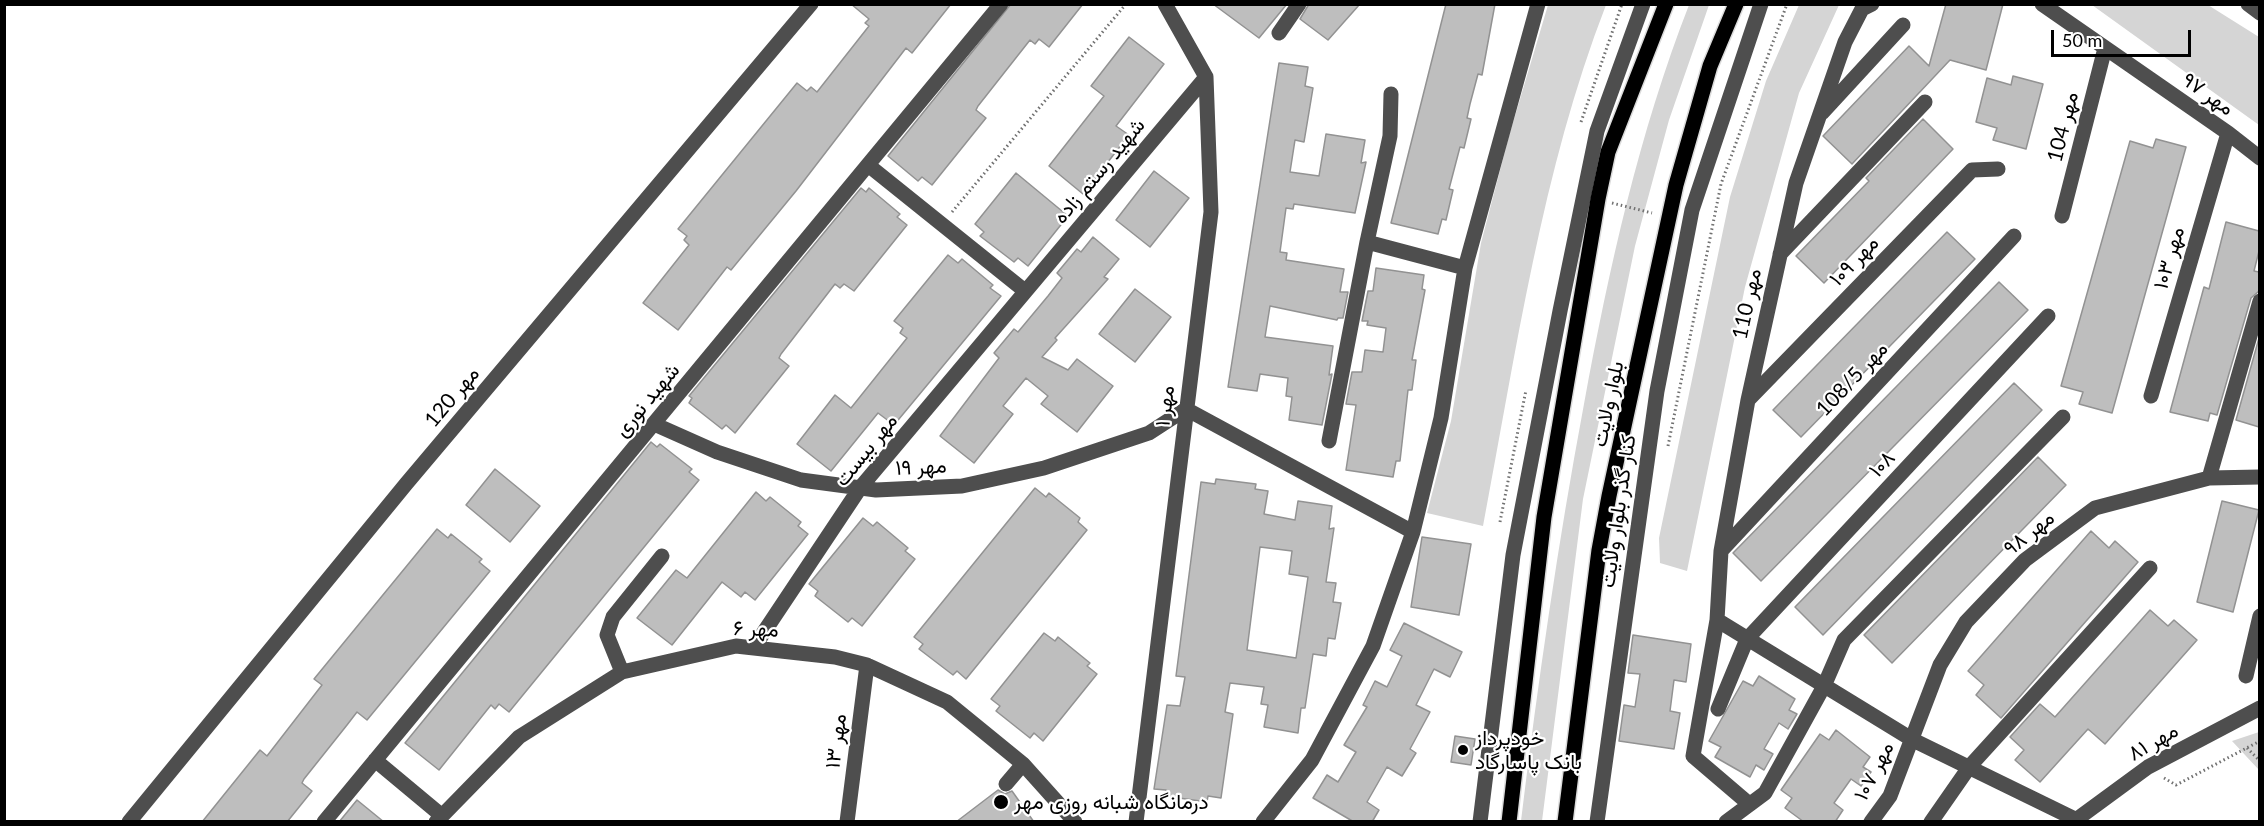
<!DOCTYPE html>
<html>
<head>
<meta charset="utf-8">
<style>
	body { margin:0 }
	#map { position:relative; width:2264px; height:826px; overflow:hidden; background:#fff; font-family:Lato,sans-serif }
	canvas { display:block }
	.frame { position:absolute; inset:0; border:6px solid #000; pointer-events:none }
	.scale { position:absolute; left:2051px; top:30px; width:140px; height:27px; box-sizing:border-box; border:3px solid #000; border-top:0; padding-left:8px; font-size:18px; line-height:21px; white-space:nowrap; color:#000; -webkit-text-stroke:4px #fff; paint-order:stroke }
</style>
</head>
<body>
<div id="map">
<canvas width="2264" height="826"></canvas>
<div class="frame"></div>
<div class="scale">50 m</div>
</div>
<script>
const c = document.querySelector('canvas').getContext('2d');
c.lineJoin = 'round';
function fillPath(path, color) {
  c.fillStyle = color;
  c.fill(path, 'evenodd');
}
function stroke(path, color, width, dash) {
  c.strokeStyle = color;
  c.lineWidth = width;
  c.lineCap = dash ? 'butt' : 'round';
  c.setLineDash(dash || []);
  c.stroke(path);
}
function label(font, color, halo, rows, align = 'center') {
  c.font = font + ' Lato,Vazirmatn,sans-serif';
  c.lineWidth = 4.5;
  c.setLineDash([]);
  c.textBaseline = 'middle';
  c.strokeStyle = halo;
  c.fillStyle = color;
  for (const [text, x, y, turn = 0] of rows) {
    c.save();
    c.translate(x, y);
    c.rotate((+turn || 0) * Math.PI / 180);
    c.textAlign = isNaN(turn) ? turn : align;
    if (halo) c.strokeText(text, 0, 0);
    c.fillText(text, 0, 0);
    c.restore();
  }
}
fillPath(new Path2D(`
	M1548,5H1606C1542,169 1516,353 1483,526L1427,513L1451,421L1481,243L1509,136Z
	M1689,5H1709L1669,120L1635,246L1583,499L1542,821H1521C1538,681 1558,543 1584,404C1609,268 1639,133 1689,5Z
	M1799,5H1839L1799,93L1745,287L1687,571L1660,563L1659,538L1730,197L1766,81Z
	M2092,5H2208L2259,37V125Z
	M2259,732H2260L2259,770L2232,741Z`), '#d5d5d5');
const building = new Path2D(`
	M851,4H951L912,53L906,48L796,191L731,270L727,267L678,330L643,303L689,245L684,240L687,236L678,229L797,83L807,91L811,87L817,92L869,26L865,23L869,19Z
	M1011,4H1083L1049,47L1039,39L1035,44L1030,40L978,106L976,110L986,118L932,185L922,177L918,181L888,156Z
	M1213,4H1287L1259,38Z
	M1309,4H1360L1328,40L1300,19Z
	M1446,4H1495L1482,75L1478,74L1470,104L1467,118L1471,119L1464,148L1460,147L1449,189L1453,190L1446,220L1442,219L1438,234L1391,223Z
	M1946,4H2003L1986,70L1950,60L1852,164L1823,136L1909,46L1929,66Z
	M1129,37L1164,64L1116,126L1129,135L1083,194L1049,166L1104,96L1091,86Z
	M1279,63L1308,67L1305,86L1313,88L1304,142L1295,140L1290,172L1319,176L1326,134L1365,140L1361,163L1366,162L1355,213L1294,204L1293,209L1286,208L1280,252L1287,253L1286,260L1344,269L1340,292H1348L1343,318H1338L1337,320L1270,306L1265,337L1333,346L1329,375L1332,374L1322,425L1289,420L1292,397L1286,396L1288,378L1260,374L1257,391L1228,387Z
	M2013,76L2043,84L2026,149L1993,140L1997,128L1976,122L1987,78L2011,85Z
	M1923,119L1953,149L1824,283L1796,256L1869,181L1866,178Z
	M2156,139L2186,147L2112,413L2079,404L2083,392L2061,386L2130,141L2153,148Z
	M1154,171L1189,198L1150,247L1116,220Z
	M1016,173L1068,216L1028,266L1018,258L1014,262L980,236L984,232L975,224Z
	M861,188L866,192L869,188L900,214L897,217L907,225L854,291L844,284L840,288L835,284L781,354L779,358L789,366L735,433L726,425L722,429L689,403L692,398L689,396Z
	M2226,222L2259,231V251L2254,271L2259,272V291L2251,298L2217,415L2210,413L2208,421L2170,412L2204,287L2209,289Z
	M1947,232L1975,259L1801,437L1773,410Z
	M1093,237L1119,259L1104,277L1108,279L1055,338L1057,340L1042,357L1068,370L1077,359L1113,386L1077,432L1041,404L1048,396L1026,378L1003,406L1013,414L974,463L940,436L999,358L994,353L1014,329L1018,332L1048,296L1062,278L1057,273L1077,249L1081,252Z
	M948,255L958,263L962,259L993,285L990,288L1001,296L894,425L878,413L831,471L797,444L835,395L851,408L907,338L900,333L903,328L894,321Z
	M1376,268L1424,275L1422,289L1425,290L1412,360H1416L1412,390H1408L1400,461H1396L1393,477L1346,470L1356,405L1346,404L1352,372H1362L1365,350L1383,352L1386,328L1367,325L1368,321H1362L1368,291H1373Z
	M1999,282L2028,310L1761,581L1733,553Z
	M1135,289L1171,317L1135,362L1099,334Z
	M2259,338V427L2236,420Z
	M2014,383L2042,410L1823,635L1795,607Z
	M651,442L657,447L660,444L692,469L689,472L699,480L509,712L499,704L495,709L491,705L439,770L405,743Z
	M2038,457L2066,485L1892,663L1864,635Z
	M495,469L540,506L510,542L466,505Z
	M1216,479L1256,484L1255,489L1268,491L1264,514L1295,520L1298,501L1332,506L1329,529L1334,528L1326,582L1336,583L1333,602L1341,603L1335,639L1328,638L1326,656L1313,654L1305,708H1301L1298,733L1264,727L1268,705L1261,704L1264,687L1230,683L1225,712L1233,714L1221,798L1208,796L1207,802L1165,796L1166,790L1154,789L1167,705L1180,706L1185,677L1176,676L1201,482L1215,484ZM1260,547L1292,551L1289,574L1308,577L1296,658L1247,650Z
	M1035,488L1046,497L1049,493L1080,518L1078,522L1087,530L966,679L957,671L953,675L919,649L923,644L914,637Z
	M756,492L766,501L770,497L801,522L798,526L808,534L755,600L745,592L741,597L722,582L672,645L637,618L676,570L687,578Z
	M2222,501L2259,510L2233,612L2197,602Z
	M863,518L873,526L877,522L908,548L905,551L915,559L862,626L852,618L848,622L815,596L818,591L809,584Z
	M437,529L448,538L451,534L482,559L479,562L490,571L367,720L357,712L347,725L304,779L302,783L312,791L287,822H202L260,750L267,756L322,685L314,679Z
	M2091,531L2109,548L2115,541L2138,562L2001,718L1976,695L1984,685L1968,671Z
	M1422,537L1471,544L1459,615L1411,607Z
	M2150,610L2168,626L2174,620L2197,640L2105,744L2088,729L2040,782L2015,760L2024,750L2010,737L2040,704L2055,717Z
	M1404,623L1462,652L1450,677L1434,669L1416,705L1430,712L1410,749L1416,753L1402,776L1387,767L1367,802L1379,810L1372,822H1354L1313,798L1327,775L1338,782L1356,752L1344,745L1367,707L1363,705L1375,681L1387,687L1402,656L1390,650Z
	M1044,633L1055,641L1058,637L1090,663L1087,666L1097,674L1043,741L1034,733L1030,738L996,711L1000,706L991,699Z
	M1633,635L1691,644L1686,682L1674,680L1670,711L1680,713L1674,749L1619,741L1624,705L1635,707L1640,674L1628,673Z
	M1759,676L1795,699L1789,710L1797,714L1788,729L1779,723L1764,749L1773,754L1764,770L1756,765L1750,777L1715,757L1721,747L1709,741L1743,681L1753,686Z
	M1836,730L1870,757L1863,767L1871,772L1861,786L1851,779L1834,803L1843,810L1835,822H1804L1785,808L1792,798L1781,790L1820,734L1829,740Z
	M1455,736L1475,739L1471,765L1451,762Z
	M998,790L1005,794L1012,791L1034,822H956Z
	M357,800L384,822H339Z`);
fillPath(building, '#bebebe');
stroke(building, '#929292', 1.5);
const major = new Path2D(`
	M1509,822L1544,517L1598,199L1608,152L1666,4
	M1565,822L1599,550L1609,496L1676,185L1710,66L1736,4`);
stroke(major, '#dbdbdb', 18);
stroke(new Path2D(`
	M1581,122L1622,4
	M1612,203L1652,213
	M952,212L1126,4
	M1668,446L1721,184L1787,4
	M1500,522L1526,390
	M2247,748L2260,761
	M2164,778L2176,785L2260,741`), '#707070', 3, [1.5, 3]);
stroke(new Path2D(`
	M2042,4L2228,133L2260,158
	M2248,4L2260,13
	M1279,33L1299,4
	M1822,113L1903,25
	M868,165L1025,291
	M2062,216L2105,48
	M1367,242L1465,268
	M1780,254L1925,102
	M2151,396L2228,133
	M1748,400L1972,170L1998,169
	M654,424L717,452L801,480L876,490L962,486L1044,468L1149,433L1186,409L1413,532
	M1329,441L1367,242L1390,136L1391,94
	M2209,478L2260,301
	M1721,551L2014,236
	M1717,620L1913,740L2081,822
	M754,647L860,488L1206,77
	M622,672L607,635L613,617L662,556
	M2246,676L2260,616
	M1718,709L1747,639L2048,316
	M375,760L441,815
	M1006,784L1023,764
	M1748,803L1693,756L1717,620L1721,551L1748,400L1796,183L1845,42L1862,9L1872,4
	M129,822L406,484L811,4
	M324,822L1001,4
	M436,822L519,737L622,672L736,646L835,657L867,665L947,702L1023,764L1075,822
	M847,822L867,665
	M1136,822L1211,212L1206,77L1165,4
	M1263,822L1312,760L1373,646L1413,532L1441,418L1465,268L1538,4
	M1480,822L1513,555L1560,311L1597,131L1643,4
	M1597,822L1657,391L1692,210L1761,4
	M1726,822L1765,793L1824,686L1844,640L2063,417
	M1871,822L1890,796L1940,665L1966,622L2025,560L2095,508L2209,478L2260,477
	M1931,822L1970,766L2150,568
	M2073,822L2148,767L2260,708`), '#4e4e4e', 15);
stroke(major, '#000', 15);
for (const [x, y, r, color] of [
	[1463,750,6,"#000"],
	[1001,802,8,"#000"]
]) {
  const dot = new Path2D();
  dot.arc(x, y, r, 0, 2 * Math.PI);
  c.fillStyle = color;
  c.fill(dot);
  stroke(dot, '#fff', 2);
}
label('21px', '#000', '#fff', [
	["مهر ۹۷",2208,94,35],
	["مهر 104",2063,127,-76],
	["شهید رستم زاده",1099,171,-50],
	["مهر ۱۰۳",2169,258,-74],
	["مهر ۱۰۹",1854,261,-46],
	["مهر 110",1747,304,-78],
	["مهر 108/5",1852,379,-47],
	["مهر 120",452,397,-50],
	["شهید نوری",647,400,-50],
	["بلوار ولایت",1608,404,-78],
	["مهر ۱",1165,406,-83],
	["مهر بیست",866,450,-51],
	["۱۰۸",1882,464,-47],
	["مهر ۱۹",921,467,-3],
	["کنار گذر بلوار ولایت",1618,511,-82],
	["مهر ۹۸",2029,533,-39],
	["مهر ۶",756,629,2],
	["مهر ۱۳",836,741,-83],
	["مهر ۸۱",2153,742,-30],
	["مهر ۱۰۷",1874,771,-63]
]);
label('21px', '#000', '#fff', [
	["خودپرداز",1475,738],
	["بانک پاسارگاد",1475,762],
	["درمانگاه شبانه روزی مهر",1014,802]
], 'left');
</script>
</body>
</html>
